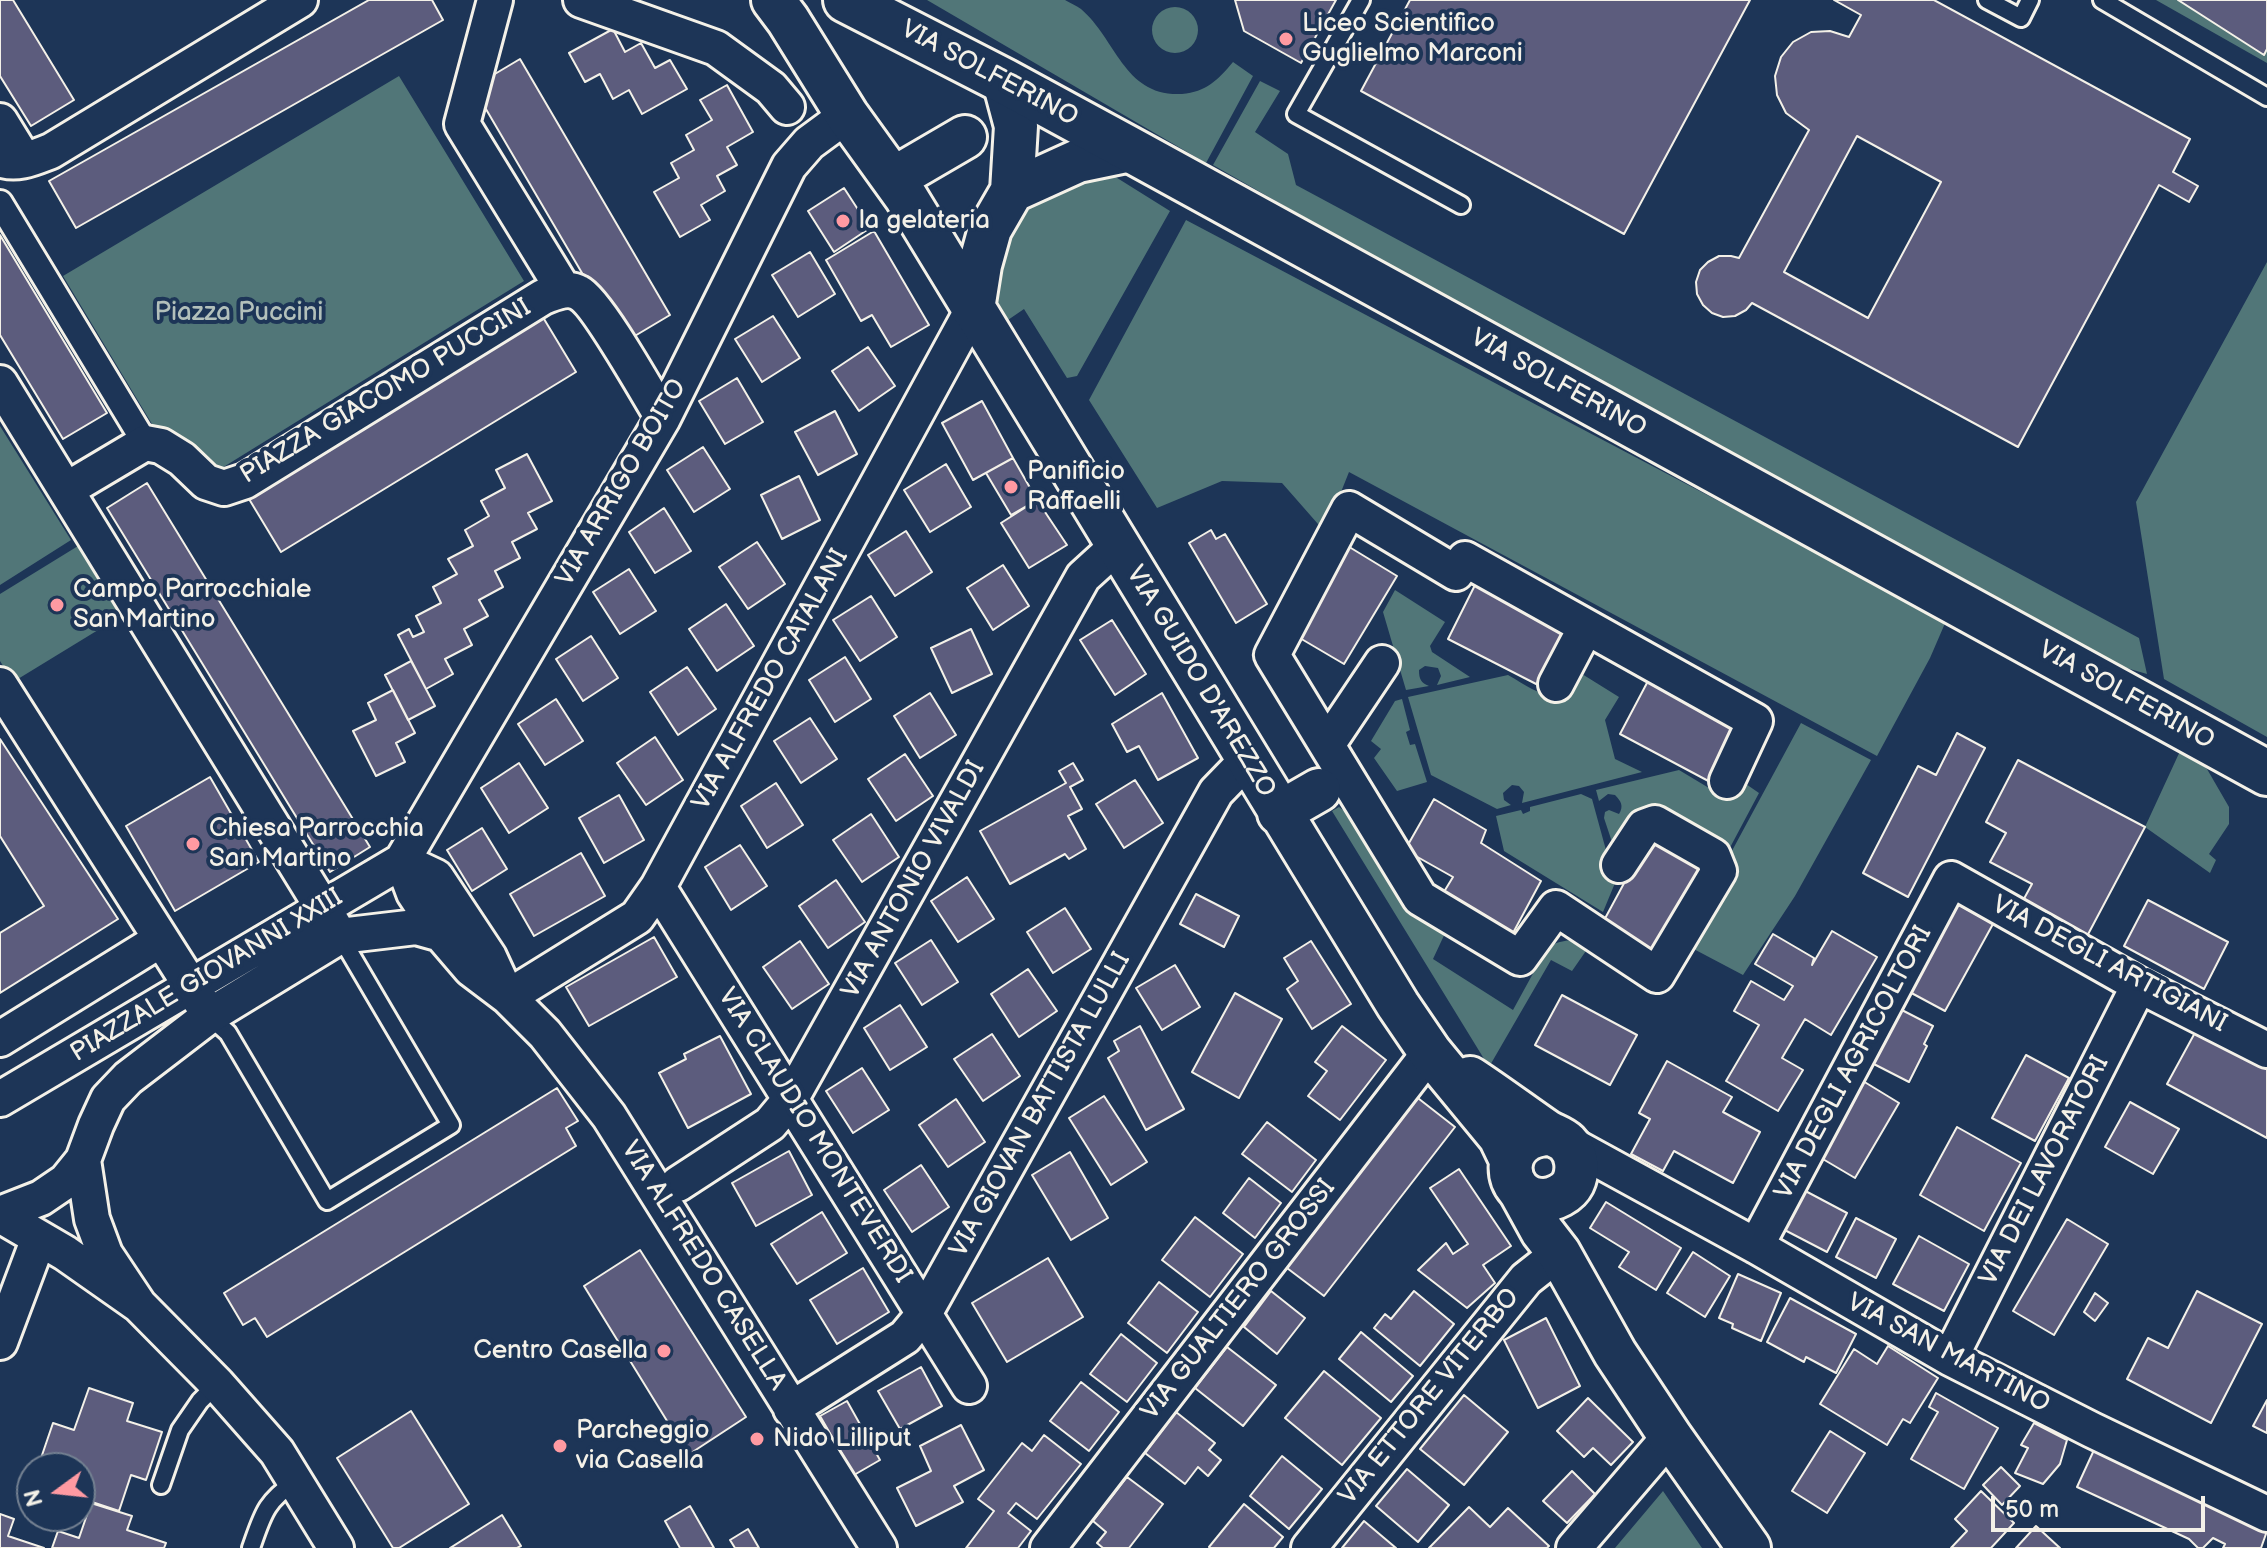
<!DOCTYPE html>
<html>
<head>
<meta charset="utf-8">
<style>
	body { margin:0 }
	#map { position:relative; width:2267px; height:1548px; overflow:hidden; background:#1d3557; font-family:"Balsamiq Sans",sans-serif }
	canvas { display:block }
	.north { position:absolute; left:16px; top:1452px; width:80px; height:80px; box-sizing:border-box; background:#1d3557; border:2px solid #738091; border-radius:50%; rotate:255deg; font-size:22px; font-weight:700; line-height:32px; text-align:center; color:#f4f1e8 }
	.north::after { content:''; display:block; margin:auto; width:28px; height:36px; background:#ff9aa2; clip-path:polygon(50% 0,100% 100%,50% 72%,0 100%) }
	.scale { position:absolute; left:1991px; top:1496px; width:214px; height:36px; box-sizing:border-box; border:4px solid #f4f1e8; border-top:0; padding-left:10px; font-size:24px; line-height:28px; white-space:nowrap; color:#f4f1e8; -webkit-text-stroke:6px #1d3557; paint-order:stroke }
</style>
</head>
<body>
<div id="map">
<canvas width="2267" height="1548"></canvas>
<div class="north">N</div>
<div class="scale">50 m</div>
</div>
<script>
const c = document.querySelector('canvas').getContext('2d');
c.lineJoin = 'round';
function fillPath(path, color) {
  c.fillStyle = color;
  c.fill(path, 'evenodd');
}
function stroke(path, color, width, dash) {
  c.strokeStyle = color;
  c.lineWidth = width;
  c.lineCap = dash ? 'butt' : 'round';
  c.setLineDash(dash || []);
  c.stroke(path);
}
function label(font, color, halo, rows, align = 'center') {
  c.font = font + ' "Balsamiq Sans",sans-serif';
  c.lineWidth = 8;
  c.setLineDash([]);
  c.textBaseline = 'middle';
  c.strokeStyle = halo;
  c.fillStyle = color;
  for (const [text, x, y, turn = 0] of rows) {
    c.save();
    c.translate(x, y);
    c.rotate((+turn || 0) * Math.PI / 180);
    c.textAlign = isNaN(turn) ? turn : align;
    if (halo) c.strokeText(text, 0, 0);
    c.fillText(text, 0, 0);
    c.restore();
  }
}
fillPath(new Path2D(`
	M927,0H1065C1070,3 1077,6 1081,9C1117,40 1124,97 1182,94C1206,92 1218,80 1233,62L1253,76L1206,163Z
	M2156,0H2267V63Z
	M1152 30a23 23 0 1 1 46 0a23 23 0 1 1-46 0Z
	M399,76L524,281L217,471L155,429L63,276Z
	M1260,81L1280,91L1255,132L1288,154L1296,185L2139,638L2147,674L2116,665L1482,319L1213,165Z
	M1106,171L1170,211L1077,376L1067,378L1024,309L1005,322L989,286L1015,194Z
	M1186,220L1946,621L1930,658L1877,756L1349,472L1325,532L1282,483L1222,481L1157,508L1089,400Z
	M2267,262V737L2164,679L2136,502Z
	M0,426L71,540L0,585Z
	M78,546L121,616L13,682L0,661V594Z
	M1395,590L1445,622L1430,646L1432,652L1470,677L1437,685L1441,676L1438,668L1425,666L1419,670C1419,679 1421,683 1429,686L1406,690L1383,612Z
	M1582,674L1619,697L1605,720L1615,759L1642,772L1522,803L1524,792L1519,786L1512,785L1503,793L1504,800L1511,805L1497,809L1431,775L1408,697L1508,675C1529,687 1539,697 1564,694Z
	M1402,699L1410,730L1406,732L1410,745L1415,744L1427,782L1397,791L1374,758L1381,749L1371,741L1395,701Z
	M1801,723L1871,760L1795,896L1743,975L1688,946L1727,860Z
	M2181,749L2207,769L2229,807V824L2209,854L2216,860L2210,873L2145,827Z
	M1679,770L1709,788L1725,792L1743,782L1759,793L1725,857H1617L1604,818L1605,812L1609,810L1619,814C1624,806 1621,801 1615,795L1608,794L1599,801L1596,790Z
	M1581,794L1592,799L1615,883L1603,912L1504,851L1496,816L1521,810L1523,814L1530,811V807Z
	M1339,807L1358,821L1447,929L1433,959L1513,1010L1548,946C1566,940 1572,937 1588,948L1572,971L1551,960L1489,1067L1332,811Z
	M1663,1491L1702,1548H1615Z`), '#517678');
const building = new Path2D(`
	M0,0H13L74,100L31,126L0,76Z
	M369,0H432L443,20L76,228L49,181Z
	M1235,0H1336L1301,63L1244,31Z
	M1410,0H1750L1624,234L1361,91Z
	M1834,0H1934L2190,139L2173,172L2198,186L2189,202L2159,185L2018,447L1752,303L1746,310L1735,316L1723,317L1712,313L1703,305L1697,294L1696,282L1700,270L1708,262L1719,256H1731L1739,258L1809,130L1786,113L1777,95L1775,76L1781,57L1793,42L1811,32L1830,31L1849,37L1861,15ZM1857,136L1941,182L1868,318L1784,272Z
	M2178,0H2267V49L2264,55Z
	M613,29L625,52L641,43L655,68L670,60L687,89L642,114L629,90L613,99L600,74L585,82L569,53Z
	M520,59L670,315L623,343L473,87Z
	M727,85L753,132L727,147L737,165L717,176L725,191L701,205L710,220L680,237L654,192L679,178L671,163L694,150L686,135L712,120L700,100Z
	M844,188L870,228L834,252L808,211Z
	M874,231L929,325L891,347L872,315L861,321L826,260Z
	M0,235L107,413L63,439L0,335Z
	M810,252L835,294L798,317L772,275Z
	M541,314L576,372L281,552L246,494Z
	M773,316L800,358L762,382L735,339Z
	M868,347L895,386L859,411L832,371Z
	M737,378L763,422L725,444L699,401Z
	M982,401L1013,458L973,480L942,423Z
	M835,411L857,454L818,475L795,432Z
	M703,447L730,489L694,512L667,470Z
	M527,454L552,501L528,513L537,529L512,542L520,558L495,571L503,587L479,600L488,616L464,629L472,645L445,659L453,674L426,689L398,635L409,629L413,637L424,632L416,616L441,603L433,587L457,574L448,559L473,546L465,530L489,516L481,501L505,488L496,470Z
	M1013,458L1037,500L1011,515L986,473Z
	M946,464L971,507L930,532L904,490Z
	M799,476L820,520L782,539L761,495Z
	M147,483L370,847L330,872L107,508Z
	M1037,500L1067,545L1029,568L1001,523Z
	M664,508L691,551L655,573L629,532Z
	M1211,530L1216,539L1225,534L1267,604L1236,623L1189,543Z
	M906,531L932,572L895,596L868,555Z
	M757,542L785,584L748,609L719,567Z
	M1346,545L1397,576L1344,664L1293,634Z
	M1003,565L1029,606L993,630L967,588Z
	M629,569L656,611L620,634L593,592Z
	M1475,585L1569,633L1542,687L1448,639Z
	M871,596L897,637L860,661L833,620Z
	M726,604L754,646L717,671L689,629Z
	M1112,620L1146,674L1115,695L1080,640Z
	M971,629L992,674L952,693L931,648Z
	M591,636L618,678L583,701L556,659Z
	M845,657L871,699L835,722L809,680Z
	M411,661L435,706L408,720L385,675Z
	M687,667L716,709L678,735L650,692Z
	M1648,681L1742,731L1714,784L1620,734Z
	M393,690L415,733L396,743L405,762L376,776L353,731L376,720L368,703Z
	M930,693L956,735L920,758L894,716Z
	M1162,693L1198,758L1158,780L1139,746L1127,752L1112,724Z
	M556,699L583,741L545,765L518,724Z
	M810,718L837,759L801,783L774,741Z
	M1957,733L1985,748L1908,897L1863,873L1918,766L1936,775Z
	M655,737L683,780L646,805L617,763Z
	M0,739L118,919L0,993V933L44,906L0,836Z
	M905,754L933,796L896,821L868,779Z
	M2018,760L2145,827L2085,940L2020,906L2032,884L1990,862L2006,833L1986,822Z
	M519,763L548,808L509,833L481,788Z
	M1073,763L1083,780L1070,787L1082,809L1068,816L1086,849L1069,859L1065,854L1010,884L980,831L1066,783L1059,771Z
	M210,777L259,862L175,911L126,826Z
	M1135,780L1163,823L1124,848L1096,804Z
	M776,783L803,825L767,848L741,806Z
	M619,795L644,840L604,863L579,818Z
	M1434,799L1486,830L1481,843L1541,881L1513,933L1442,895L1453,877L1405,850Z
	M871,814L899,857L862,882L833,840Z
	M482,828L507,869L472,891L447,850Z
	M1649,837L1703,866L1657,953L1602,924Z
	M740,845L767,886L731,910L705,867Z
	M581,853L605,896L534,936L510,894Z
	M967,877L994,919L958,942L931,901Z
	M836,880L865,922L828,948L799,906Z
	M1196,894L1239,916L1224,947L1180,924Z
	M2148,900L2228,942L2204,989L2124,946Z
	M1952,901L1993,924L1945,1011L1904,989Z
	M1065,908L1091,949L1053,973L1027,932Z
	M1832,931L1877,957L1831,1035L1805,1019L1782,1058L1803,1070L1778,1111L1726,1081L1759,1025L1734,1011L1751,981L1784,1000L1793,986L1755,964L1773,934L1814,958L1812,965Z
	M654,937L677,977L589,1026L566,987Z
	M931,940L958,982L922,1005L895,963Z
	M800,941L829,984L792,1009L763,967Z
	M1311,941L1351,1004L1312,1029L1287,989L1298,981L1284,958Z
	M1175,965L1200,1007L1162,1030L1136,988Z
	M1028,969L1057,1011L1019,1037L991,994Z
	M1235,993L1282,1019L1239,1098L1192,1072Z
	M1562,995L1637,1035L1610,1085L1535,1045Z
	M900,1005L927,1047L890,1070L864,1028Z
	M1894,1006L1933,1026L1924,1044L1927,1046L1909,1082L1866,1060Z
	M1140,1026L1184,1109L1146,1130L1108,1058L1119,1051L1114,1041Z
	M1342,1026L1386,1060L1340,1120L1308,1096L1327,1071L1315,1062Z
	M2197,1029L2267,1067V1138L2167,1084Z
	M992,1034L1020,1076L983,1101L954,1059Z
	M720,1036L751,1094L688,1128L659,1073L686,1059L684,1054Z
	M2026,1055L2069,1078L2035,1141L1992,1118Z
	M1667,1061L1732,1097L1723,1112L1760,1132L1733,1183L1674,1151L1663,1171L1631,1154L1650,1119L1639,1113Z
	M862,1068L889,1110L853,1133L826,1091Z
	M1858,1078L1899,1103L1855,1178L1816,1155Z
	M557,1088L578,1121L566,1128L576,1146L267,1337L255,1318L243,1325L224,1293Z
	M1414,1095L1455,1127L1324,1296L1283,1265Z
	M1104,1096L1147,1162L1111,1185L1069,1118Z
	M956,1099L985,1142L948,1167L919,1125Z
	M2130,1102L2179,1129L2153,1174L2105,1147Z
	M1267,1122L1316,1160L1292,1192L1242,1154Z
	M1957,1127L2021,1163L1984,1231L1920,1195Z
	M789,1151L812,1195L756,1226L732,1183Z
	M1070,1152L1108,1218L1071,1240L1032,1175Z
	M921,1165L949,1207L912,1232L884,1190Z
	M1459,1169L1511,1246L1483,1265L1495,1283L1467,1308L1418,1270L1446,1243L1453,1254L1468,1244L1430,1188Z
	M1249,1178L1281,1203L1255,1238L1223,1213Z
	M1796,1186L1847,1213L1827,1252L1775,1225Z
	M1606,1202L1681,1248L1656,1290L1619,1267L1629,1252L1590,1228Z
	M822,1212L847,1253L797,1284L771,1244Z
	M1195,1217L1243,1254L1210,1297L1162,1260Z
	M1856,1218L1896,1239L1876,1278L1836,1257Z
	M2067,1219L2108,1244L2054,1335L2013,1311Z
	M1919,1236L1969,1264L1944,1311L1893,1284Z
	M640,1250L746,1417L688,1455L584,1286Z
	M1693,1252L1730,1276L1705,1317L1667,1293Z
	M1048,1258L1083,1317L1007,1362L972,1303Z
	M863,1268L889,1312L837,1344L810,1300Z
	M1738,1274L1781,1293L1761,1341L1732,1328L1733,1324L1719,1318Z
	M1159,1282L1198,1312L1167,1353L1128,1323Z
	M1271,1291L1305,1318L1277,1354L1244,1327Z
	M1414,1291L1454,1324L1420,1366L1374,1328L1385,1314L1391,1319Z
	M2197,1291L2262,1324L2211,1423L2127,1379L2148,1338L2168,1348Z
	M2095,1293L2108,1303L2095,1321L2084,1312Z
	M1790,1298L1856,1334L1836,1373L1806,1357L1804,1362L1767,1342Z
	M1546,1318L1580,1386L1538,1408L1504,1340Z
	M1361,1332L1413,1376L1391,1402L1339,1359Z
	M1121,1334L1157,1363L1127,1402L1090,1374Z
	M1888,1346L1938,1378L1910,1423L1903,1419L1887,1445L1820,1404L1854,1349L1877,1364Z
	M1227,1347L1276,1385L1243,1426L1195,1388Z
	M921,1367L942,1406L900,1429L878,1391Z
	M1324,1371L1381,1418L1342,1465L1285,1418Z
	M1081,1382L1119,1412L1089,1451L1050,1421Z
	M89,1388L133,1403L127,1421L162,1432L146,1480L131,1475L119,1511L80,1498V1468H50L39,1464L53,1423L74,1430Z
	M1936,1393L1998,1428L1964,1489L1911,1459L1938,1412L1929,1407Z
	M1464,1395L1508,1432L1464,1485L1420,1449Z
	M1588,1398L1633,1442L1611,1465L1593,1448L1584,1457L1557,1431Z
	M2267,1400V1433L2253,1426Z
	M847,1401L880,1460L854,1475L820,1416Z
	M411,1411L469,1504L399,1548H393L337,1458Z
	M1176,1412L1215,1443L1209,1450L1221,1460L1208,1476L1198,1467L1185,1484L1145,1453Z
	M2034,1423L2067,1440L2060,1464L2043,1484L2015,1473L2028,1448L2021,1445Z
	M961,1425L984,1470L954,1486L963,1502L916,1526L897,1488L931,1471L920,1446Z
	M1830,1431L1865,1453L1827,1513L1792,1491Z
	M1044,1435L1081,1464L1037,1519L1016,1503L1008,1513L1031,1531L1018,1548H966L994,1511L978,1499L1022,1443L1032,1451Z
	M2094,1450L2267,1531L2261,1548H2223L2225,1544L2213,1538L2203,1548H2198L2189,1539L2077,1487Z
	M1282,1456L1322,1489L1289,1529L1250,1496Z
	M2001,1467L2020,1486L2002,1505L1983,1485Z
	M1407,1469L1449,1505L1418,1542L1376,1506Z
	M1572,1471L1595,1494L1567,1523L1543,1501Z
	M1127,1477L1163,1504L1129,1548H1103L1097,1543L1106,1532L1093,1521Z
	M1981,1491L2014,1523L1991,1548H1951L1967,1531L1955,1519Z
	M91,1503L132,1516L127,1530L166,1543L164,1548H52L58,1531L79,1538Z
	M1244,1504L1283,1537L1274,1548H1210L1209,1547Z
	M690,1506L714,1548H680L665,1521Z
	M1469,1507L1490,1527L1508,1508L1549,1546L1547,1548H1429Z
	M0,1514L14,1519L8,1536L44,1548H0Z
	M502,1515L521,1546L517,1548H450Z
	M1364,1521L1396,1548H1342Z
	M2036,1526L2060,1548H2016Z
	M748,1529L759,1548H735L730,1540Z`);
fillPath(building, '#5c5c7d');
stroke(building, '#f4f1e8', 2);
const service = new Path2D(`
	M1361,0L1296,114L1461,205
	M1987,0L2021,18L2030,0
	M2102,0L2267,97
	M209,1016L228,1033L327,1201L451,1125L340,936
	M161,1485L180,1430L200,1401L217,1384
	M251,1548C263,1514 265,1502 296,1481`);
const pedestrian = new Path2D(`
	M0,203L145,443`);
const minor = new Path2D(`
	M495,0L462,124L563,289
	M581,0L716,48L771,88L787,107
	M0,121L24,160
	M0,159C17,166 35,157 51,151L300,0
	M0,383L340,936
	M66,490L145,443L161,446L182,459L206,482L224,488L245,481L543,297C554,293 567,286 579,293C597,302 649,395 663,418
	M1556,684L1586,627
	M0,685L203,1005
	M1327,745L1382,663
	M402,861L414,893L441,934L471,969L508,997L545,1034L609,1116L879,1548
	M402,861L436,877L489,957L501,983
	M1619,865L1644,827L1655,823L1713,856L1719,871L1657,975L1556,908L1520,958L1420,898L1272,655L1349,509L1456,573L1465,559L1755,721L1727,781
	M658,887L969,1386
	M508,997L637,917L658,887L973,309
	M0,1039L160,940
	M0,1099L402,861L663,418L789,166L809,143L847,115
	M1566,1142L1756,1246L1950,1358L2092,1430L2267,1514
	M678,1184L770,1124L790,1100L1083,577L1117,546
	M0,1214L41,1198L66,1181L83,1160
	M0,1215L65,1253L139,1305L217,1384L277,1452L336,1548
	M1756,1246L1951,879L2139,985L2267,1050
	M139,1305L105,1254L92,1219L83,1160L96,1125L108,1099L128,1078L209,1016L340,936L416,927L441,934
	M0,1342L39,1238
	M1950,1358L2139,985
	M791,1409L905,1337L924,1314L1216,792L1247,760
	M1048,1548L1430,1052
	M1309,1548L1526,1279L1559,1253
	M1574,1548L1670,1436`);
const tertiary = new Path2D(`
	M773,0L788,20L847,115L906,197L1398,1005L1430,1052L1500,1137L1511,1160
	M893,179L965,137
	M1012,191L1078,161L1131,150
	M973,309L980,265L990,229L1012,191L1016,126L1004,81
	M1279,813L1319,790
	M1470,1078C1496,1095 1520,1113 1546,1131C1552,1135 1561,1137 1567,1143C1577,1153 1579,1170 1573,1183C1568,1193 1554,1200 1543,1200C1500,1199 1497,1134 1551,1134
	M1520,1191L1542,1231L1559,1253L1615,1353L1670,1436L1749,1548`);
const secondary = new Path2D(`
	M846,0L1004,81L1131,150L2267,773`);
stroke(service, '#f4f1e8', 22);
stroke(pedestrian, '#f4f1e8', 30);
stroke(minor, '#f4f1e8', 40);
stroke(tertiary, '#f4f1e8', 48);
stroke(secondary, '#f4f1e8', 50);
stroke(service, '#1d3557', 16);
stroke(pedestrian, '#1d3557', 24);
stroke(minor, '#1d3557', 34);
stroke(tertiary, '#1d3557', 42);
stroke(secondary, '#1d3557', 44);
for (const [x, y, r, color] of [
	[1286,39,8,"#ff9aa2"],
	[843,221,8,"#ff9aa2"],
	[1011,487,8,"#ff9aa2"],
	[57,605,8,"#ff9aa2"],
	[193,844,8,"#ff9aa2"],
	[664,1351,8,"#ff9aa2"],
	[757,1439,8,"#ff9aa2"],
	[560,1446,8,"#ff9aa2"]
]) {
  const dot = new Path2D();
  dot.arc(x, y, r, 0, 2 * Math.PI);
  c.fillStyle = color;
  c.fill(dot);
  stroke(dot, '#1d3557', 3);
}
label('26px', '#f4f1e8', '#1d3557', [
	["Liceo Scientifico",1302,24],
	["Guglielmo Marconi",1302,54],
	["la gelateria",859,221],
	["Panificio",1027,472],
	["Raffaelli",1027,502],
	["Campo Parrocchiale",73,590],
	["San Martino",73,620],
	["Chiesa Parrocchia",209,829],
	["San Martino",209,859],
	["Centro Casella",648,1351,"right"],
	["Parcheggio",576,1431],
	["via Casella",576,1461],
	["Nido Lilliput",773,1439]
], 'left');
label('26px', '#f4f1e8', '#1d3557', [
	["VIA SOLFERINO",989,74,28],
	["VIA SOLFERINO",1558,384,29],
	["PIAZZA GIACOMO PUCCINI",386,392,-31],
	["VIA ARRIGO BOITO",622,483,-60],
	["VIA ALFREDO CATALANI",771,680,-61],
	["VIA GUIDO D'AREZZO",1200,682,59],
	["VIA SOLFERINO",2126,696,29],
	["VIA ANTONIO VIVALDI",914,880,-61],
	["VIA DEGLI ARTIGIANI",2109,965,28],
	["PIAZZALE GIOVANNI XXIII",207,976,-31],
	["VIA DEGLI AGRICOLTORI",1854,1063,-62],
	["VIA GIOVAN BATTISTA LULLI",1041,1105,-61],
	["VIA CLAUDIO MONTEVERDI",814,1136,58],
	["VIA DEI LAVORATORI",2045,1171,-63],
	["VIA ALFREDO CASELLA",703,1266,58],
	["VIA GUALTIERO GROSSI",1239,1300,-52],
	["VIA SAN MARTINO",1948,1354,28],
	["VIA ETTORE VITERBO",1430,1397,-51]
]);
label('26px', '#b3c0bb', '#1d3557', [
	["Piazza Puccini",239,313]
]);
</script>
</body>
</html>
